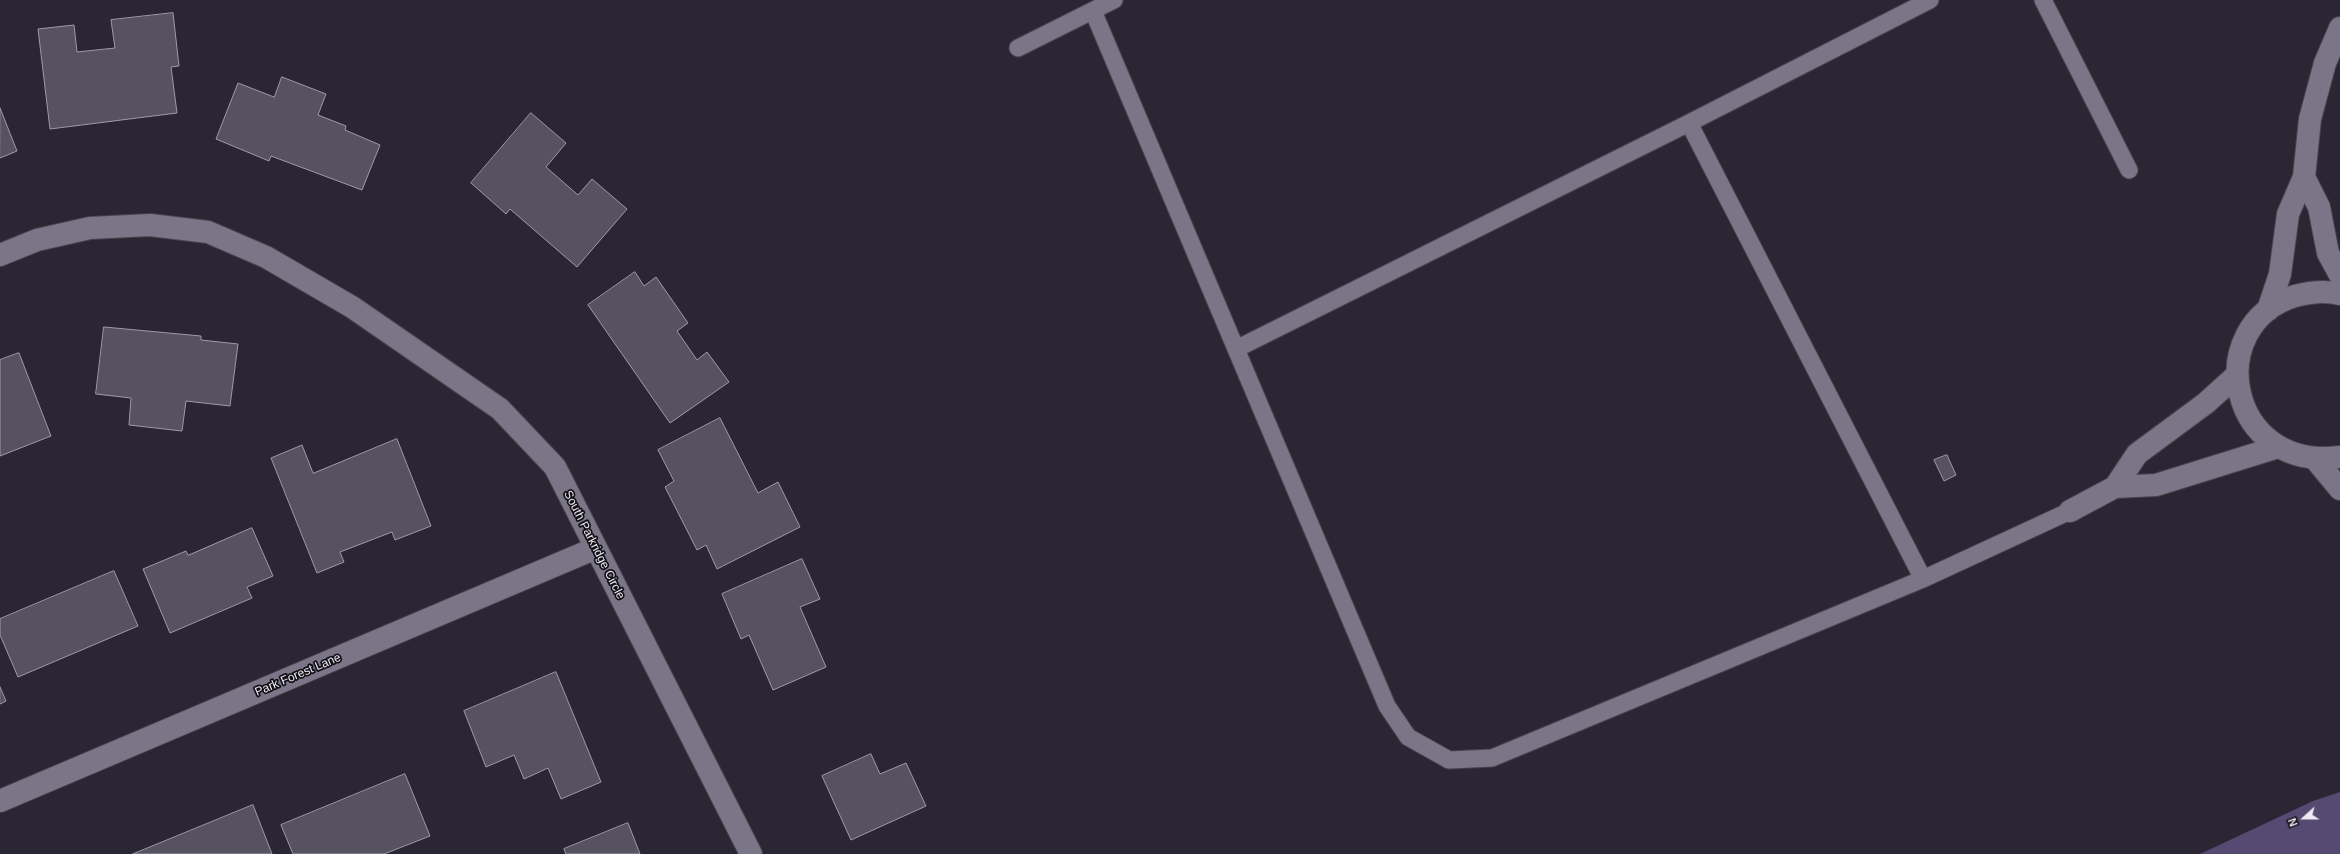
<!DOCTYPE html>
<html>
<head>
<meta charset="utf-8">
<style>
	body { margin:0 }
	#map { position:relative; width:2340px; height:854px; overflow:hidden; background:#2a2634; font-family:Helvetica,sans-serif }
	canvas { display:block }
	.north { position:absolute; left:2284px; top:798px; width:40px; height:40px; -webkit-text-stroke:3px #121016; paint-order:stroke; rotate:249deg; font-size:11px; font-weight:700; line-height:16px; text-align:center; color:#eeebf5 }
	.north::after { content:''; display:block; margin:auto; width:14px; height:18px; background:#eeebf5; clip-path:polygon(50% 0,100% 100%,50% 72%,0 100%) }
</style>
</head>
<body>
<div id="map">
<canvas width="2340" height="854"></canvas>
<div class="north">N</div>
</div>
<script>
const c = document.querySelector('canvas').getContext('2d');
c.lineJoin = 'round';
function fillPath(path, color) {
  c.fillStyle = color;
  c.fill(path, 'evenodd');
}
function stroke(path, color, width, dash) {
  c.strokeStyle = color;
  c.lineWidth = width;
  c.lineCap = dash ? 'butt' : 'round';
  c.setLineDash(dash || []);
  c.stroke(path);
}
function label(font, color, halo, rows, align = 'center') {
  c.font = font + ' Helvetica,sans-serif';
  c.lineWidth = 3.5;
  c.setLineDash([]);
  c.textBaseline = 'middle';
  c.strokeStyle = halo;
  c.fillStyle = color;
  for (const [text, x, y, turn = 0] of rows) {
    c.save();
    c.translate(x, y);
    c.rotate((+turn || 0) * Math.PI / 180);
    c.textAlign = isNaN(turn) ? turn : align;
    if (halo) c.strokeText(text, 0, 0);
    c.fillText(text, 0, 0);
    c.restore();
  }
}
fillPath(new Path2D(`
	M2340,792V854H2200L2313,801Z`), '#564a72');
const building = new Path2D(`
	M173,13L179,66L171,67L177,113L50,129L38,29L74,25L77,52L115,48L111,20Z
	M282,77L326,94L318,115L346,126L345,130L380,145L362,190L271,156L269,161L216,139L238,83L274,97Z
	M0,108L17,151L0,158Z
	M531,113L566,143L546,167L578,195L592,179L627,209L577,267L510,209L506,214L471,183Z
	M635,272L644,286L656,277L688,323L677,331L697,360L707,352L729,382L670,423L588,305Z
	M104,327L201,336V340L238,344L230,406L186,401L182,431L129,425L131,398L96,394Z
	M19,353L51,436L0,456V360Z
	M720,418L758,493L778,482L800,527L717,569L706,545L697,550L665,487L674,481L658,450Z
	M397,439L431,526L395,540L392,532L340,552L344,562L317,573L271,458L302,445L313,473Z
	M1947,455L1956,475L1944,481L1934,460Z
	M252,528L273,576L247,587L252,598L170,633L143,569L186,551L188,555Z
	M802,559L820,599L800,607L826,667L773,690L749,635L741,639L722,594Z
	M114,571L138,626L18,677L0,635V619Z
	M556,672L601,782L561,799L548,768L524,779L514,755L486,767L464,711Z
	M0,687L6,701L0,704Z
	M871,754L880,774L906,763L926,806L851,840L822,776Z
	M405,774L430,836L384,854H293L281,825Z
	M253,805L272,854H133Z
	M628,823L640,854H566L564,849Z`);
fillPath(building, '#565261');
stroke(building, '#9f9aab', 1);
const lane = new Path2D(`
	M2043,0L2129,170
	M1093,11L1387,706L1408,737L1449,760L1492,758L1923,579L2070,511
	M1018,48L1114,0
	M1689,123L1923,579
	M1236,349L1689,123L1930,0`);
const street = new Path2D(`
	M0,255L37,240L90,228L150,225L208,232L266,257L352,307L500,409L555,467L751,854
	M2115,487L2137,454L2206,403L2237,375
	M2070,511L2115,487L2156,485L2278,447
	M0,801L596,548`);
const secondary = new Path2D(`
	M2304,177L2319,207L2328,253L2340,275
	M2340,294C2325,290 2310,292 2295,296C2201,325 2227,472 2340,457
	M2268,310L2280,274L2288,214L2304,177L2310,119L2325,63L2340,28
	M2315,459L2340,489`);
stroke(lane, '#48444f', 19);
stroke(street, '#48444f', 24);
stroke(secondary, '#48444f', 24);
stroke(lane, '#7a7687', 17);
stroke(street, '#7a7687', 22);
stroke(secondary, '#7a7687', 22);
label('12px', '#eeebf5', '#121016', [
	["South Parkridge Circle",594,545,63],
	["Park Forest Lane",298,675,-23]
]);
</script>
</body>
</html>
